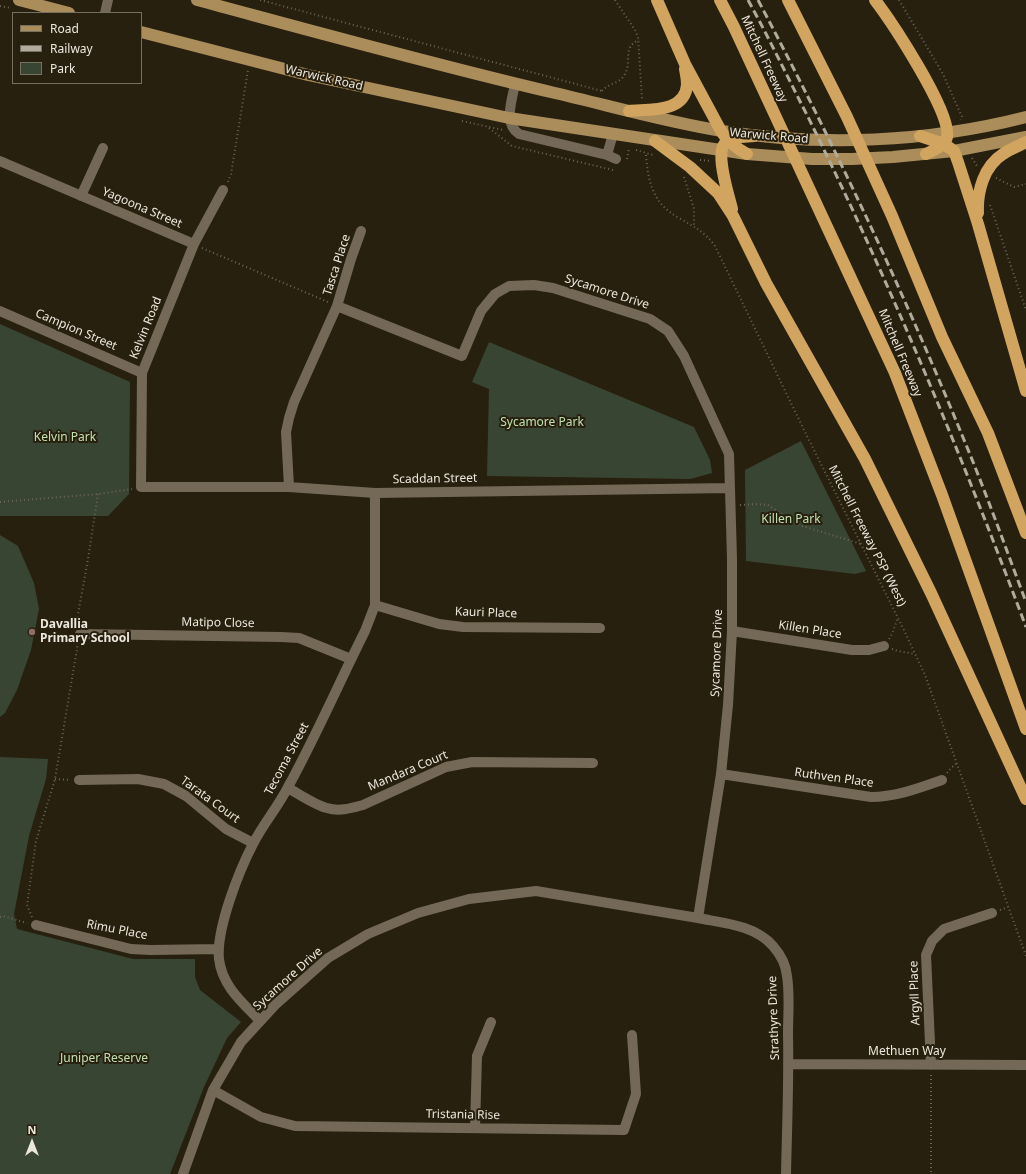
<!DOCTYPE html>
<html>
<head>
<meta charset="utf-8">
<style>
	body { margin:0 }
	#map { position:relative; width:1026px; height:1174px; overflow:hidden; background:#28200f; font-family:"Noto Sans",sans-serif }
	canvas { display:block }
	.legend { position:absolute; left:12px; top:12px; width:130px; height:72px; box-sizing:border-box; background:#28200f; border:1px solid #767061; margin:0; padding:5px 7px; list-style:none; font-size:12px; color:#ece7dc }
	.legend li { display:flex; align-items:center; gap:8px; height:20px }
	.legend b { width:20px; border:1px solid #767061 }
	.north { position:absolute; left:12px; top:1122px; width:40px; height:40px; -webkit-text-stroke:3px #28200f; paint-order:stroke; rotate:0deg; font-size:11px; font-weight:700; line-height:16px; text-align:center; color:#ece7dc }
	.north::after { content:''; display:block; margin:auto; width:14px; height:18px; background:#ece7dc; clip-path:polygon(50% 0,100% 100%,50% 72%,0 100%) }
</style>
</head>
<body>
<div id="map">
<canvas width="1026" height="1174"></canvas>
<ul class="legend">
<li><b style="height:5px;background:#ab8d5b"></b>Road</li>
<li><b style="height:5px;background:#b1ab9e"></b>Railway</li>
<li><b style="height:11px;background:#394533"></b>Park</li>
</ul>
<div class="north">N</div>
</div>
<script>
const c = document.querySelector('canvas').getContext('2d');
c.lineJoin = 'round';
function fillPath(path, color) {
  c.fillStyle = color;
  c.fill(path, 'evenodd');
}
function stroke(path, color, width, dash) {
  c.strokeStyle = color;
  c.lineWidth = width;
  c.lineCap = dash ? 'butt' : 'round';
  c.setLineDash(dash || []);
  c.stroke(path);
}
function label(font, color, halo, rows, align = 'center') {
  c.font = font + ' "Noto Sans",sans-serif';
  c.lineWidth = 4;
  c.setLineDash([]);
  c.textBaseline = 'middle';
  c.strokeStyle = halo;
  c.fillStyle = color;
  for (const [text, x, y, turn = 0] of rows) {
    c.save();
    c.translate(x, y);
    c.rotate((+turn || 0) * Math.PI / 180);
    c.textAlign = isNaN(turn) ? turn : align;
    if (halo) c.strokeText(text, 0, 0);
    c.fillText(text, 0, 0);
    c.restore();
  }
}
fillPath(new Path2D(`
	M0,324L130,382L129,494L108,516H0Z
	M489,342L694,427L710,460L712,473L690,479L487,476L489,389L472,382Z
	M801,441L866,571L855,574L746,561L745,470Z
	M0,535L18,546L34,583L39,609L31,650L17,690L5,713L0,717Z
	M0,757L48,759L46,779L29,836L14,914L17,929L133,959H195V977L200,990L241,1022L227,1038L204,1087L170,1174H0Z`), '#394533');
stroke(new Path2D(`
	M260,0L602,91
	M615,0L635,30L638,37L642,99
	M899,0L943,74L962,117L961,120
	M0,6L11,8
	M602,91C608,83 620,84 625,74C632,61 622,47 639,40
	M462,121L503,130
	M489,128L512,146L613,170
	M636,150L653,155
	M646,155C648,182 653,204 679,218C693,226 705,232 715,246L805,432L903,628L925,675L1026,956
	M972,158L977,166
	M627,159L629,148
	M700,160L711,161
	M684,177L694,209V226
	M996,178L1014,187L1026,184
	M228,182L231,174L248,70
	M990,205L1026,310
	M202,248L328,302
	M0,502L98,494L132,489
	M740,505L755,504L768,505L799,525L861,544
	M76,625L88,559L98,494
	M889,639L892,634L898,618
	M892,649L898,651L915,654
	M947,773L951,768L956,764
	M55,779L70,780
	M1000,910L1008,907
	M0,917L3,916L27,923
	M32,917L27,905L36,841L55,779L78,643
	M931,1075V1174`), '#6c6556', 2, [1, 3]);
stroke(new Path2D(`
	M105,13L108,0
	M515,84C512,101 503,123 519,134L607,155L616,159
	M607,155L613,134
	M0,161L194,244
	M223,190L194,244L142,373L141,487H289L375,493L730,488
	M81,196L103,148
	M337,306L351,259L361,231
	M0,311L142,373
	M375,605L439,624L463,627L600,628
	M732,631L852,650H869L884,646
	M80,634L281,637L299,638L351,659
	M721,774L871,797C896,797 919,788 942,780
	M79,780L138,779L164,784L186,796L226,829L253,843
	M288,788C299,794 315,805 327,808C339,812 352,808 363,805L446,767L472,762L593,763
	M698,918C723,923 755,925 773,946C780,954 786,965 787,976C790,995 788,1015 788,1034C789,1081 787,1127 786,1174
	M36,925L131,949L150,950L219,949
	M260,1021C243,1003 222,986 219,959C216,929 239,871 253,844C263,824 278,807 288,787C316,736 339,683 365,631L375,605V493
	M788,1064L1026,1065
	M931,1065L926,955L932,941L944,929L992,913
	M213,1090L261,1117L295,1126L624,1130L636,1094L632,1035
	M475,1128L477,1056L491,1022
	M183,1174L213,1090L241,1042L275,1005L328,958L368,934L418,913L469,899L536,891L698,918L721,774L728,705L732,631V559L729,454L684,356L668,331L650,319L553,288L534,285L509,286L495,294L481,311L462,356L337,306L294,402L289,418L286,432L289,487`), '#736956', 10);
stroke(new Path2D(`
	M19,0L69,13
	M197,0C316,32 435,65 555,93C611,106 666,122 722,131C822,147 928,142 1026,117
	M141,32L308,75L509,118L747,154L812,159H852L893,157L954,151L1026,137`), '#ab8d5b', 12);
stroke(new Path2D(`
	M657,0L685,64L721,131C728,142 736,148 747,154
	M720,0L734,27L895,373L942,495L1026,729
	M788,0L847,117L892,216L942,337L988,433L1026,533
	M875,0C891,21 952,113 947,137C945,146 934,150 926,154
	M629,111C649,109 685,113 687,85C687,80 686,74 685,69
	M920,136L944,144L954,151L958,162L978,224L1026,391
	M655,141L690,167L718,193L733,216L766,283L865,459L931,593L1026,799
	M732,209C729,195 713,150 727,141C734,136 746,137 754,136
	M978,213C977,191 984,166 1003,154C1010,149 1019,146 1026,142`), '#d1a55f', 12);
stroke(new Path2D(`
	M748,0C769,38 788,78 808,117C890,283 961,453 1026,627
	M758,0C833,142 901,286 962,435C985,490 1005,546 1026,602`), '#b1ab9e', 3, [8, 4]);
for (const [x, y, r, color] of [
	[32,632,4,"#8d6e63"]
]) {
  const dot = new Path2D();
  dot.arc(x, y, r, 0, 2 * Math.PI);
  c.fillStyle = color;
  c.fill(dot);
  stroke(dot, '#28200f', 1.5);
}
label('12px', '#ece7dc', '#28200f', [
	["Mitchell Freeway",764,59,65],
	["Warwick Road",324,78,13],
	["Warwick Road",769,136,5],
	["Yagoona Street",142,208,23],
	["Tasca Place",337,265,-72],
	["Sycamore Drive",607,292,18],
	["Kelvin Road",146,328,-68],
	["Campion Street",76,330,23],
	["Mitchell Freeway",900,353,67],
	["Scaddan Street",435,479,-1],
	["Mitchell Freeway PSP (West)",867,536,63],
	["Kauri Place",486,613,2],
	["Matipo Close",218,623,1],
	["Killen Place",810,630,9],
	["Sycamore Drive",717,653,-88],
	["Tecoma Street",287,759,-62],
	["Mandara Court",408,771,-23],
	["Ruthven Place",834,778,8],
	["Tarata Court",210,800,36],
	["Rimu Place",117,930,11],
	["Sycamore Drive",288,979,-42],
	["Argyll Place",915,993,-92],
	["Strathyre Drive",774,1018,-92],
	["Methuen Way",907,1052],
	["Tristania Rise",463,1115,1]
]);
label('12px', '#c1e0b2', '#28200f', [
	["Sycamore Park",542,423],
	["Kelvin Park",65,438],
	["Killen Park",791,520],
	["Juniper Reserve",104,1059]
]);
label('bold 12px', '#ece7dc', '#28200f', [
	["Davallia",40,625],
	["Primary School",40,639]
], 'left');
</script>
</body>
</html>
